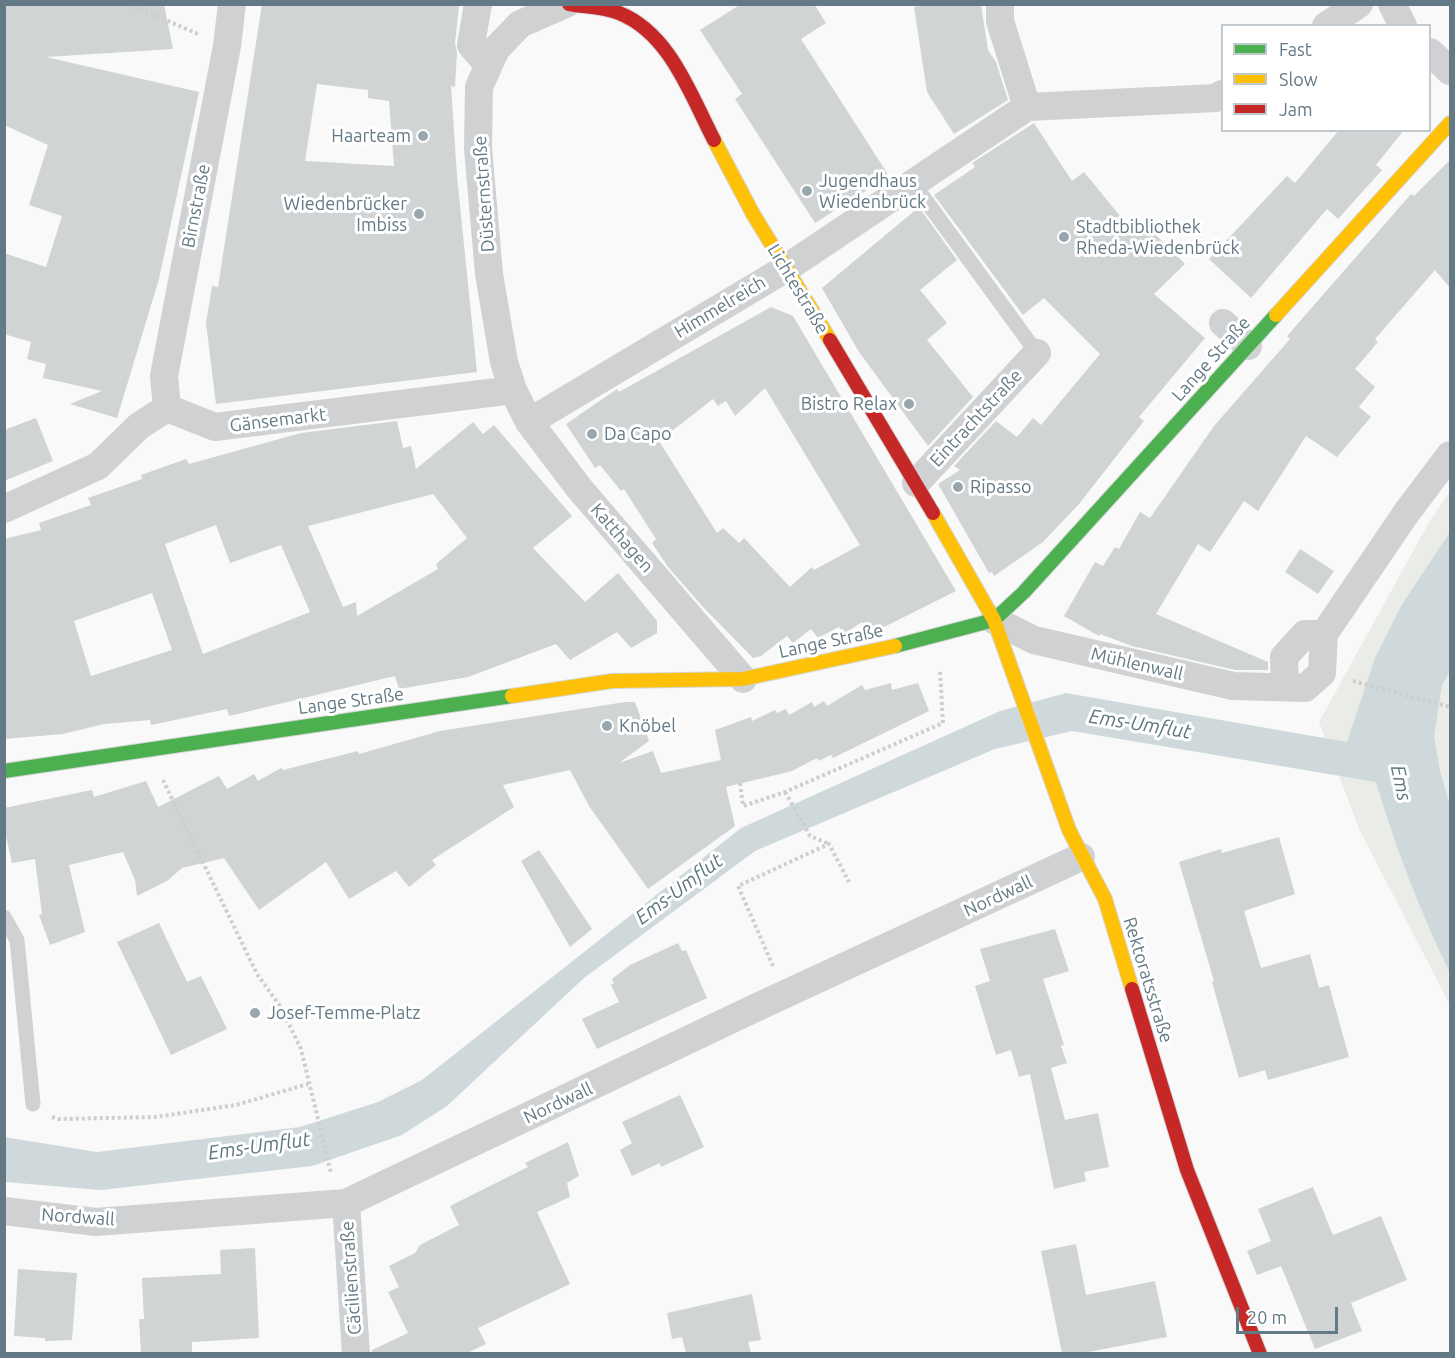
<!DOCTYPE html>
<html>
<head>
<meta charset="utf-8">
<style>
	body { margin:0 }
	#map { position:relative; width:1455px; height:1358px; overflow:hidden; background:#f9f9f9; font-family:Ubuntu,sans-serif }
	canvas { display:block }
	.frame { position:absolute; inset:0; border:6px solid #637985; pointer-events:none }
	.legend { position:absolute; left:1221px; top:24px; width:210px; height:108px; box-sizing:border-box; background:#fff; border:2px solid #c1c9ce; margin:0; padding:8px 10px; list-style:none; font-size:18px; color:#637985 }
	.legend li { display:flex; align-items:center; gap:12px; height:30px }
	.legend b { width:30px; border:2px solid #c1c9ce }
	.scale { position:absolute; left:1236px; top:1307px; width:102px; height:27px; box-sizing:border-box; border:3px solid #637985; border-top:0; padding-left:8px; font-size:18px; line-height:21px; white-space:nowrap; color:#637985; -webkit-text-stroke:4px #fff; paint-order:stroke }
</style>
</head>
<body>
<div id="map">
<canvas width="1455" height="1358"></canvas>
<div class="frame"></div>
<ul class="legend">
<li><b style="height:8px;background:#4caf50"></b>Fast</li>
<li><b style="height:8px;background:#ffc107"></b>Slow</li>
<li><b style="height:8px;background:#c62828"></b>Jam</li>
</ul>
<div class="scale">20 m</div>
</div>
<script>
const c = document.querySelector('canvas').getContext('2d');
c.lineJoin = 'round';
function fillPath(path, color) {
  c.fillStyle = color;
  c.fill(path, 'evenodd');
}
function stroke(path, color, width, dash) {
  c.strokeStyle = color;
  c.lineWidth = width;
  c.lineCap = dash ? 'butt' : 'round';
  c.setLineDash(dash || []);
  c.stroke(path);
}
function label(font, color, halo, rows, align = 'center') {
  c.font = font + ' Ubuntu,sans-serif';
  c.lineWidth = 6;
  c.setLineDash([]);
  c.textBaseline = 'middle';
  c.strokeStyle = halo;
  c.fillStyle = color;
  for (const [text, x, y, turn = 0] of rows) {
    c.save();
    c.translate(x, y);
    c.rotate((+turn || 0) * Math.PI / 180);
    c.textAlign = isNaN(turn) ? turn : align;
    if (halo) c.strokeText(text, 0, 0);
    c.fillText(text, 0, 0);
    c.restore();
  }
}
fillPath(new Path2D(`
	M1450,491V1005L1359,829L1319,722L1428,524Z`), '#e9ece7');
fillPath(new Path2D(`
	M1450,532V671L1442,685L1434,736L1440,771L1450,806V973C1420,911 1396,849 1376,782L1072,731L995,749L755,851L584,978L447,1106L402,1135L312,1166L101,1190L5,1182L4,1137L97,1152L300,1127L378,1102L422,1080L741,828L1000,711L1066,693L1347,742L1375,658L1401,606Z`), '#cfd9db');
fillPath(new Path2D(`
	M4,4H164L173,49L46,57L199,92L159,279L117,418L70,404L102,391L43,378L46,364L27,359L31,342L4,334V253L46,267L62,216L29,205L48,145L4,125Z
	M262,4L459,6L455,43L457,53L455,87L451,86L457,176L477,372L216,404L206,323L212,286L218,287ZM317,84L368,90V98L389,101L394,166L305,161Z
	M741,4H814L826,23L801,39L889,176L815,223L735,99L742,94L700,30Z
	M930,4H981L988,50L996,62L1008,100L954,134L927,92L914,7Z
	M1034,123L1072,181L1084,172L1134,233L1144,223L1185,264L1154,294L1205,338L1139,417L1144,421L1079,504L1043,542L994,576L992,572L989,573L938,484L960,470L954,466L996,421L1017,437L1033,418L1041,425L1100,354L1044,298L1023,315L934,195L975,167L972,163Z
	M1339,130H1404L1376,165L1382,170L1338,219L1327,209L1251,298L1209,259L1287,176L1295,183Z
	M1450,160V288L1435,270L1375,339L1378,342L1355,369L1375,387L1359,407L1371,417L1337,457L1306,436L1258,511L1244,501L1210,552L1198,544L1156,614L1268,662V670H1235L1132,646L1100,634L1099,636L1064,616L1095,562L1103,566L1115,547L1119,549L1140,512L1150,518L1214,426L1290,339L1287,336L1411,194L1414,196Z
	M919,207L957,260L920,290L947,323L927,340L973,397L928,446L859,352L822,288Z
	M771,307L793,316L956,591L876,631L868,633L862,622L844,634L839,627L818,638L811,629L793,643L787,636L761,656L753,658L703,607L668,567L652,543L656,539L624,489L621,491L600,465L595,468L566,424L617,389L619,392ZM765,388L860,545L814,570L812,567L790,587L744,538L739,543L723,528L717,533L659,441L713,399L718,406L726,401L735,416Z
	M36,418L53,461L4,481V430Z
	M397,421L403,448L411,446L416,469L473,422L483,434L494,425L572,516L533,548L585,602L618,573L657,621V633L631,648L617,632L570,660L556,644L468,677L399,689L395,676L229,716L227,709L151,725L150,720L104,724L63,734L4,739V539L41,530L39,523L91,505L88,498L142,479L141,475L186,459L189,464L301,433ZM433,494L467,538L436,564L438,569L357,616L356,602L343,607L308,526ZM216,525L230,563L281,545L310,612L203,654L165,544ZM152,593L172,650L91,676L74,621Z
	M1300,549L1334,571L1318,594L1285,572Z
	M891,683L892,690L918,683L929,711L833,758L831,755L818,761L817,758L792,771L726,787L735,826L648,889L589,806L570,770L503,785L514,807L432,860L436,865L409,887L396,871L349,899L326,862L259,910L224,858L182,868L167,881L137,896L135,880L123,852L69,865L85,932L50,945L39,915L42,914L35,859L12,863L4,827V808L92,790L94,797L146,781L158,807L219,776L227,789L254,774L258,781L281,768L283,770L358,751L359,754L440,731L625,702H635L649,741L619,763L653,751L661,773L721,760L715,730L751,717L752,721L775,710L777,713L786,709L789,715L812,702L814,707L824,701L827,706L862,685L865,690Z
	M1279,837L1295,894L1244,911L1261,968L1310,954L1319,988L1329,985L1349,1057L1268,1080L1265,1070L1239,1078L1212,982L1214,981L1179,862L1221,849L1222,853Z
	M539,850L592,929L570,947L521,861Z
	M159,923L187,982L201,976L227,1029L171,1055L117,942Z
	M1055,929L1069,971L1043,979L1064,1045L1061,1046L1067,1063L1051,1068L1065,1120L1098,1113L1109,1167L1084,1172L1086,1181L1054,1189L1030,1074L1019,1077L1011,1050L996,1055L975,986L990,981L980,949Z
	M678,943L682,951L686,950L707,998L597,1049L582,1019L619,1002L611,985L614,983L612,979L630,965Z
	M680,1095L704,1147L661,1167L660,1163L632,1176L620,1150L632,1143L622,1122Z
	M568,1142L579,1176L567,1183L570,1197L537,1212L570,1284L478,1328L486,1344L467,1353H372V1350L408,1333L388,1292L399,1287L389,1266L415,1253L420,1245L459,1225L450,1206L528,1167L525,1163Z
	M1313,1187L1333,1235L1381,1216L1407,1280L1351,1303L1362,1331L1315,1349L1281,1266L1257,1275L1247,1251L1271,1241L1258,1209Z
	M1076,1244L1086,1295L1155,1281L1167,1337L1083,1353H1062L1041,1251Z
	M255,1248L259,1338L192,1342V1353H141L139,1319H144L142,1278L221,1274L220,1250Z
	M18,1269L77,1273L72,1340L45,1341V1338L14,1336Z
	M752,1294L761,1340L748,1342L751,1353H686L682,1337L672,1339L667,1313Z`), '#d1d4d4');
const fast = new Path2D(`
	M895,646L994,620L1024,592L1276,315
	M4,771L512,696`);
const slow = new Path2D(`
	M714,140L753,214L830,340
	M1276,315L1450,123
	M933,513L994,620L1069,830L1105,899L1132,989
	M512,696L612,681L743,679L895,646`);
const jam = new Path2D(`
	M569,4C585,7 604,7 619,13C670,33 691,96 714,140
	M830,340L933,513
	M1132,989L1187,1170L1260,1354`);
stroke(fast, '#d5d7d7', 16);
stroke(slow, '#d5d7d7', 16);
stroke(jam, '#d5d7d7', 16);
stroke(new Path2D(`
	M129,4L198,34
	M1353,681L1450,707
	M163,780L257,974L280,1006L301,1049L331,1173
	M740,783L743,806L785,792L943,723L940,671
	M785,792L810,836L829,844
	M773,966L738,886L829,844L849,882
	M52,1117L59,1119L155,1117L236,1105L308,1084`), '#cdcecf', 4, [3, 3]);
stroke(new Path2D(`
	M913,183L1037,353
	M4,917L17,940L33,1104`), '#cfd1d2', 15);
stroke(new Path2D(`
	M478,4L471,45L488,65
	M566,4L520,24L496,49L479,87L478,148L489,274L504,362L513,390L529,422L579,488L743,679
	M1000,4V21L1027,107
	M1392,4L1403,26
	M1326,26L1359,4
	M1430,52L1450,71
	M1027,107L1216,98L1222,94
	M1223,323L1248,346
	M167,408L164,376L227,46L232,4
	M167,408L215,427L513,390
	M529,422L785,269L1027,107
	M916,483L1037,353
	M4,509L98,466L139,426L167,408
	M994,620L1034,640L1233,686L1305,688L1322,673L1324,634L1407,512L1450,455
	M1285,687L1284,657L1305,634H1324
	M346,1203L356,1354
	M4,1211L96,1222L346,1203L753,1009L1081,857`), '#cfd1d2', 28);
stroke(fast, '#4caf50', 14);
stroke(slow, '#ffc107', 14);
stroke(jam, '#c62828', 14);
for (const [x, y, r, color] of [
	[423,136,6,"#98a6ae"],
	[807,191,6,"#98a6ae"],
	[419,214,6,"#98a6ae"],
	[1064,237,6,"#98a6ae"],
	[909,404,6,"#98a6ae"],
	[592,434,6,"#98a6ae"],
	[958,487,6,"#98a6ae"],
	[607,726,6,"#98a6ae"],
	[255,1013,6,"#98a6ae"]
]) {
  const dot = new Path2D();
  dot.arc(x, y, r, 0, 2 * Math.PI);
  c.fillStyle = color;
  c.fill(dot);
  stroke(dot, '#fff', 2);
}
label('18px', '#637985', '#fff', [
	["Haarteam",411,136,"right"],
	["Jugendhaus",819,181],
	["Wiedenbrück",819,202],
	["Wiedenbrücker",407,204,"right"],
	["Imbiss",407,225,"right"],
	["Stadtbibliothek",1076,227],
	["Rheda-Wiedenbrück",1076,248],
	["Bistro Relax",897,404,"right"],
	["Da Capo",604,434],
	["Ripasso",970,487],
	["Knöbel",619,726],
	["Josef-Temme-Platz",267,1013]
], 'left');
label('18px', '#637985', '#fff', [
	["Düsternstraße",484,194,-94],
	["Birnstraße",196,206,-79],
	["Lichtestraße",798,289,59],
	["Himmelreich",720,307,-31],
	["Lange Straße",1211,359,-48],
	["Eintrachtstraße",976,418,-47],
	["Gänsemarkt",278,420,-7],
	["Katthagen",622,538,49],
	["Lange Straße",831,641,-12],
	["Mühlenwall",1137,664,13],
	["Lange Straße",351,701,-8],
	["Nordwall",998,896,-25],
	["Rektoratsstraße",1148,980,73],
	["Nordwall",558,1103,-25],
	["Nordwall",78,1217,4],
	["Cäcilienstraße",351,1278,-94]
]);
label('italic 20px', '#5e787e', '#fff', [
	["Ems-Umflut",1140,724,9],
	["Ems",1401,783,78],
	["Ems-Umflut",679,889,-37],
	["Ems-Umflut",259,1146,-8]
]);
</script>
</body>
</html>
